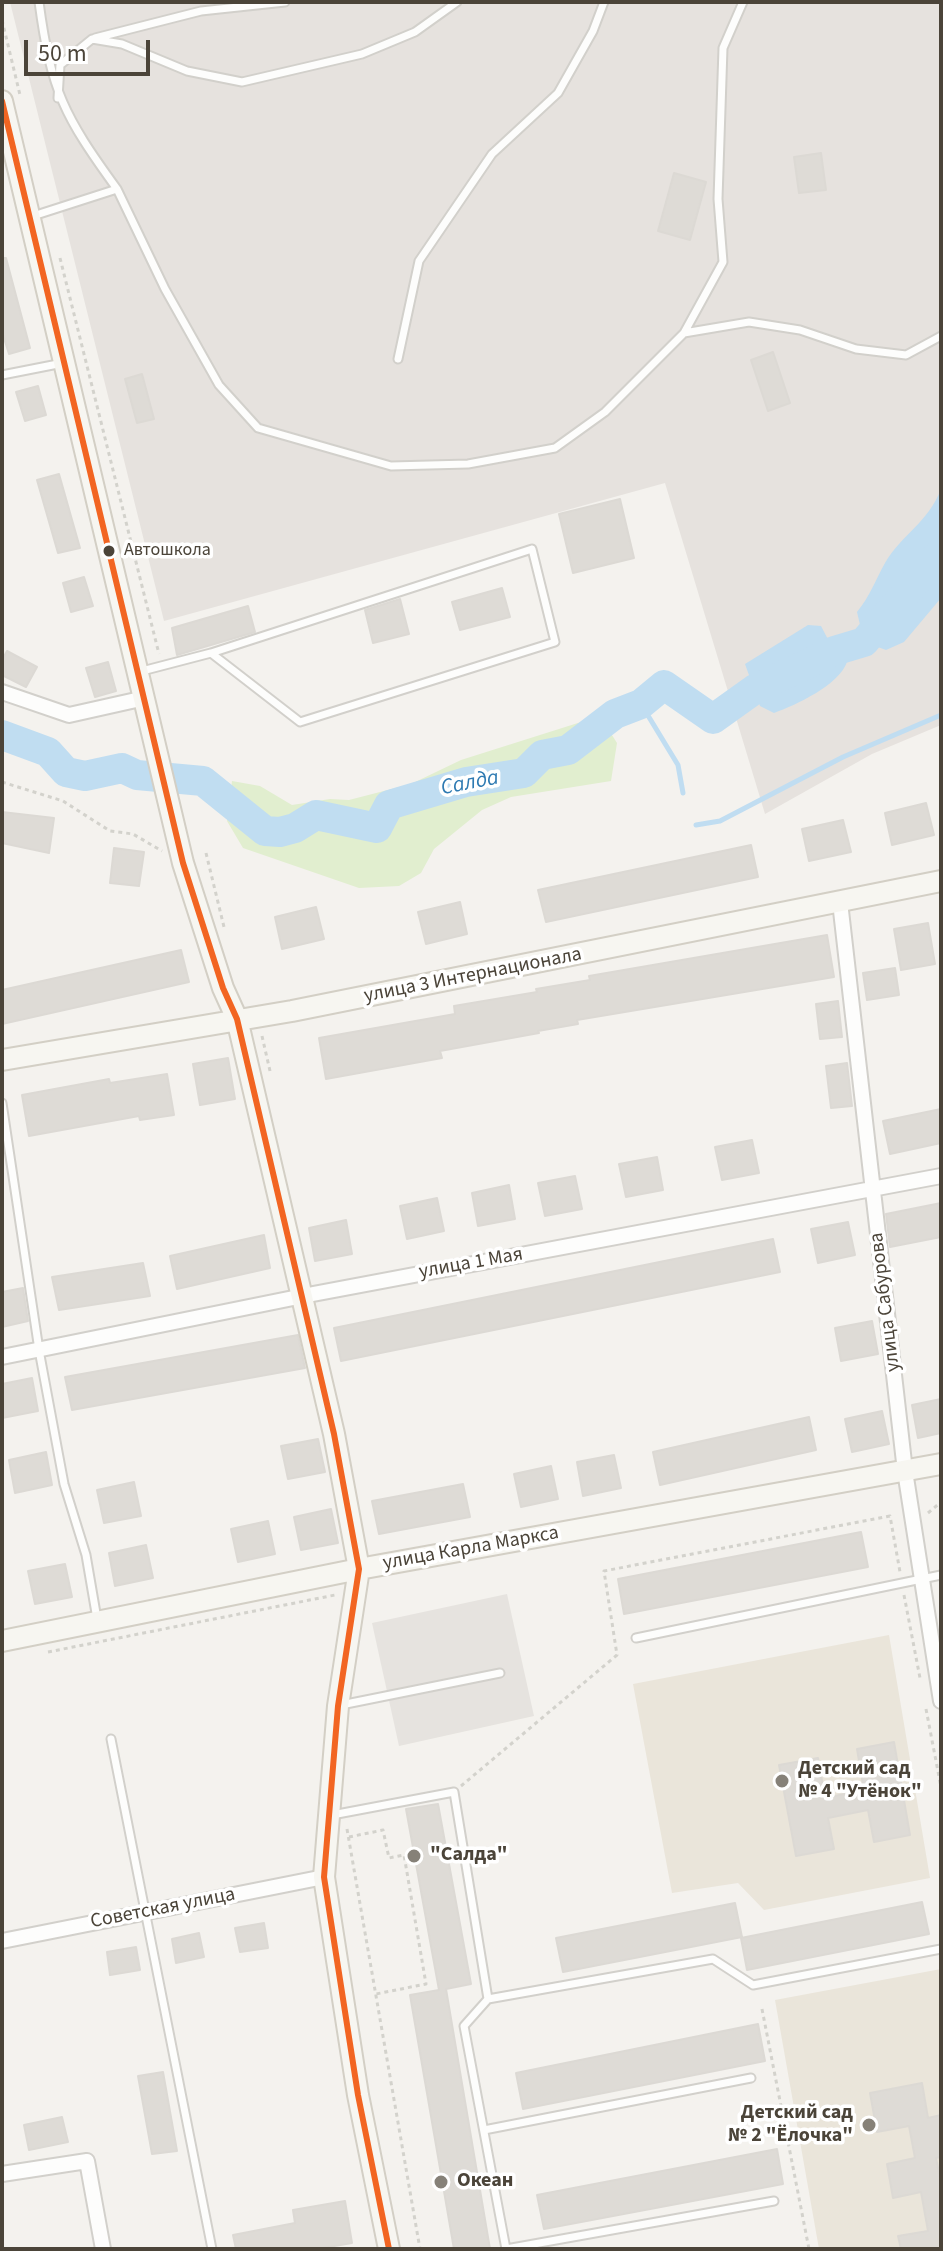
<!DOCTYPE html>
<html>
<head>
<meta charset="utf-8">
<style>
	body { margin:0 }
	#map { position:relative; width:943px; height:2251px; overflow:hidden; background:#f4f2ee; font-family:"Source Sans 3",sans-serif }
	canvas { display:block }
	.frame { position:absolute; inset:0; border:4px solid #4b4439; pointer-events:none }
	.scale { position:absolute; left:24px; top:40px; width:126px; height:36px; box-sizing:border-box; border:4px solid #4b4439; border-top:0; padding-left:10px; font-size:24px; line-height:28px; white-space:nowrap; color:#4b4439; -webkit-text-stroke:6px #fff; paint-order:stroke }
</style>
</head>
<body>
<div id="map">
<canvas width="943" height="2251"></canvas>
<div class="frame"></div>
<div class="scale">50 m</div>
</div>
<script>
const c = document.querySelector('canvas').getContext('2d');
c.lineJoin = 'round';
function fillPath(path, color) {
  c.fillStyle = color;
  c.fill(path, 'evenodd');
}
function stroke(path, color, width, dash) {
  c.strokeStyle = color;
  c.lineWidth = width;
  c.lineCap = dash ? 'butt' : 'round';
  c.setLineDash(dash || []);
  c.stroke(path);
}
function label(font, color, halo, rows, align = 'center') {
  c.font = font + ' "Source Sans 3",sans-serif';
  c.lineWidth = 7;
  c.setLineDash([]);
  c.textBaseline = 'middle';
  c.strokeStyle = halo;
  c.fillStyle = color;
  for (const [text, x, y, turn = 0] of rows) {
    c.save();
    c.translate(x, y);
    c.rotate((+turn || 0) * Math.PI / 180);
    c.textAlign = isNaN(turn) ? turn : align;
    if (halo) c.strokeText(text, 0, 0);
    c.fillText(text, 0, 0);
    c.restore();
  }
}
fillPath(new Path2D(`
	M10,2H941V725L872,754L765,814L665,483L164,621Z`), '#e6e2de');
fillPath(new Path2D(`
	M889,1635L930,1878L764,1910L738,1883L672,1893L633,1684Z
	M941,1969V2249H819L775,2000Z`), '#eae5da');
fillPath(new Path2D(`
	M600,716L617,743L611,781L511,797L482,810L434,849L421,873L399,886L359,888L243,848L227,821L232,781L260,786L292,805L330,799L349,800L411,784L461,760Z`), '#e1eecf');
fillPath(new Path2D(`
	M507,1594L534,1716L399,1746L372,1623Z`), '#e6e3df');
fillPath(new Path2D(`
	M941,489V598L904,642L886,650L864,642L857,612C870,596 875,581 885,563C901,535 928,523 941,489Z
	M808,625L821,626L834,651L847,662C839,685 796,705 774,713L760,706L745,664Z`), '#c0ddf1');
stroke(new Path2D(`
	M641,704L678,765L683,793
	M696,825L720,821L843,757L941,715`), '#c0ddf1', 5);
stroke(new Path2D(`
	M2,735L48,752L66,772L85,776L122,768L137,775L203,781L265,831L280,832L295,828L316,815L377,828L389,805L466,782L524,773L542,755L568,750L615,714L641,704L664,685L713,719L755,689L834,651L864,642L941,552`), '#c0ddf1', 30);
const building = new Path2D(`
	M821,153L826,190L799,193L794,157Z
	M674,173L706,182L690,240L658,231Z
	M2,258H6L30,348L9,354L2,332Z
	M773,352L790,403L768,411L751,360Z
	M142,374L154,419L137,423L125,379Z
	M38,386L46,415L25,421L16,392Z
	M59,474L80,548L58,553L37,480Z
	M620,499L634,558L573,573L559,514Z
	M84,577L93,606L71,612L63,583Z
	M502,588L510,617L460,630L452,602Z
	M400,599L409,634L373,643L365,610Z
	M248,606L255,632L177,655L172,628Z
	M7,651L37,667L26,687L2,675V660Z
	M108,662L116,691L95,697L86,668Z
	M926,803L934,835L892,845L885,813Z
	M2,812L54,818L49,853L2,843Z
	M843,820L851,852L809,861L802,829Z
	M751,845L758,877L546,922L538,890Z
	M114,848L144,852L139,886L110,883Z
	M460,902L467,934L426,944L418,912Z
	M316,907L324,939L282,949L275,917Z
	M928,923L935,964L901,970L894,929Z
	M827,935L834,977L577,1020L578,1024L538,1031L539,1033L440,1051L442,1058L326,1079L319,1038L455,1014L454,1006L537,992L536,989L590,980L589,976Z
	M181,950L189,982L2,1024V990Z
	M895,968L899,995L867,1000L863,973Z
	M838,1001L842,1037L820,1039L816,1004Z
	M228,1058L235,1099L200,1105L193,1064Z
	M847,1063L852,1106L831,1108L826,1066Z
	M167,1074L174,1115L140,1120L139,1116L29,1136L22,1095L109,1079L110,1083Z
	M941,1109V1143L890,1154L883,1121Z
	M752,1140L759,1173L722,1180L715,1147Z
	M657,1157L663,1190L626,1197L619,1164Z
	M575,1176L582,1209L545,1216L538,1183Z
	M509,1185L515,1219L478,1226L472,1193Z
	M437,1198L444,1231L407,1239L400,1206Z
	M941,1203V1237L890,1247L886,1214Z
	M346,1220L352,1254L315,1261L309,1228Z
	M848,1222L855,1255L818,1263L811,1229Z
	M264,1235L270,1268L177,1289L170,1256Z
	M773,1239L780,1272L341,1361L334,1328Z
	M143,1263L150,1296L59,1310L52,1277Z
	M23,1288L28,1321L2,1327V1292Z
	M872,1321L878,1354L841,1361L835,1328Z
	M298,1335L305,1368L72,1410L65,1377Z
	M32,1378L38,1411L2,1418V1384Z
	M941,1399V1433L918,1438L912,1405Z
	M882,1411L889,1444L852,1452L845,1419Z
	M809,1417L816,1450L660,1485L653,1452Z
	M318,1439L325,1472L288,1479L281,1446Z
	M46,1452L52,1485L15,1493L9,1460Z
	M614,1455L621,1488L583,1496L577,1462Z
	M551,1466L558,1499L521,1507L514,1474Z
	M134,1482L141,1516L104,1523L97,1490Z
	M463,1484L470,1517L379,1534L372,1501Z
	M331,1509L338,1543L301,1550L294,1517Z
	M268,1521L275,1554L238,1562L231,1529Z
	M861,1532L868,1567L624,1614L618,1579Z
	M146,1545L153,1578L115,1586L109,1553Z
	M65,1564L72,1597L35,1604L28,1571Z
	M894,1742L910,1835L874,1842L868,1810L828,1818L834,1849L796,1856L779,1765L818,1758L825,1798L864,1790L857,1749Z
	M438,1804L471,1984L446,1989L490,2249H454L410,1995L439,1990L406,1809Z
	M922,1902L929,1934L747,1970L741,1938Z
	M735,1903L742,1937L563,1972L556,1938Z
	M264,1923L268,1948L240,1952L235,1928Z
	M199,1933L204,1957L176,1963L172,1939Z
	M136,1947L140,1970L110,1975L107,1952Z
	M758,2024L765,2061L523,2109L516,2073Z
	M163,2072L177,2151L152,2154L138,2076Z
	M922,2083L928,2118L941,2115V2157L936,2158L941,2181V2249H901L898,2236L928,2231L921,2192L893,2198L887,2164L915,2158L909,2126L877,2132L870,2093Z
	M62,2117L68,2142L29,2150L24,2125Z
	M777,2149L783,2184L544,2229L537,2195Z
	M345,2201L352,2243L317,2249H236L233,2235L295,2223L293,2210Z`);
fillPath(building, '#dedbd6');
stroke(building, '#dcd9d4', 2);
const lane = new Path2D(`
	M95,38L201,11L285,2
	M58,98L60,65L92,39L122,44L187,71L242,82L362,54L415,32L457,2
	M117,189L165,289L219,385L258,428L391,466L468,464L555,448L605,412L684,333L749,322L800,330L856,349L906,355L941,336
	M33,216L117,189C64,116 51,91 39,2
	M684,333L723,262L718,199L723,48L743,2
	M398,359L419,261L492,154L558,93L593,31L604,2
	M2,375L63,363
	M142,671L211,653L300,722L555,642L532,549L211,653
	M2,1103L39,1350L64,1484L86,1555L97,1619
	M636,1638L941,1575
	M341,1705L500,1673
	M111,1739L212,2249
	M332,1815L454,1792L488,1999
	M484,2130L751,2078
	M506,2249L464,2026L488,1999L713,1959L753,1985L941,1949
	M506,2249L774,2201`);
const street = new Path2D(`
	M2,692L69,715L145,698
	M840,902L905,1471L941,1701
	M2,1357L313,1294L941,1176
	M2,1941L324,1877
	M2,2174L87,2161L103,2249`);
const secondary = new Path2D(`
	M2,101L183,863L223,988L237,1019L334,1434L359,1569L338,1706L324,1877L358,2095L389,2249
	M2,1060L292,1011L941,881
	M2,1641L359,1569L941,1464`);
stroke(lane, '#d2d0cb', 11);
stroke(street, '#d2d0cb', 18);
stroke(secondary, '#d3cfc5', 24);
stroke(new Path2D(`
	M2,20L20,95
	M60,258L159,654
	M2,782L63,801L110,831L133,834L162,851
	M206,853L224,927
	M262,1036L270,1071
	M928,1513L941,1502
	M904,1595L920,1678
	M48,1652L335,1595
	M926,1709L941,1787
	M461,1786L617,1655L604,1571L890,1516L900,1572
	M347,1829L420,2249
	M349,1837L383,1830L389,1858L404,1855L426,1984L376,1994
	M762,2009L809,2249`), '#d3d2cc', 3, [4, 4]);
stroke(lane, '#fdfdfc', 7);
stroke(street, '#fdfdfc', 14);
stroke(secondary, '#f7f6f1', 20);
stroke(new Path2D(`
	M2,101L183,863L223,988L237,1019L334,1434L359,1569L338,1706L324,1877L358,2095L389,2249`), '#f26522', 6);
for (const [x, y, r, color] of [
	[109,551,7,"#4b4439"],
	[782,1781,8,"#868178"],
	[414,1856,8,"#868178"],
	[869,2125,8,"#868178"],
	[441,2182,8,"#868178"]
]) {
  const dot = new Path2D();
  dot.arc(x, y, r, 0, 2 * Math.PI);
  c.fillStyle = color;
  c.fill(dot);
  stroke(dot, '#fff', 3);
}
label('18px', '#4b4439', '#fff', [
	["Автошкола",124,551]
], 'left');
label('20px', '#4b4439', '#fff', [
	["улица 3 Интернационала",473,976,-11],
	["улица 1 Мая",471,1264,-10],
	["улица Сабурова",886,1302,-97],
	["улица Карла Маркса",471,1549,-10],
	["Советская улица",163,1909,-11]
]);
label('bold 20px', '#4b4439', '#fff', [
	["Детский сад",798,1770],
	["№ 4 \"Утёнок\"",798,1793],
	["\"Салда\"",430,1856],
	["Детский сад",853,2114,"right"],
	["№ 2 \"Ёлочка\"",853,2137,"right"],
	["Океан",457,2182]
], 'left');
label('italic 22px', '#2e7ab2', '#fff', [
	["Салда",470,784,-11]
]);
</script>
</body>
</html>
